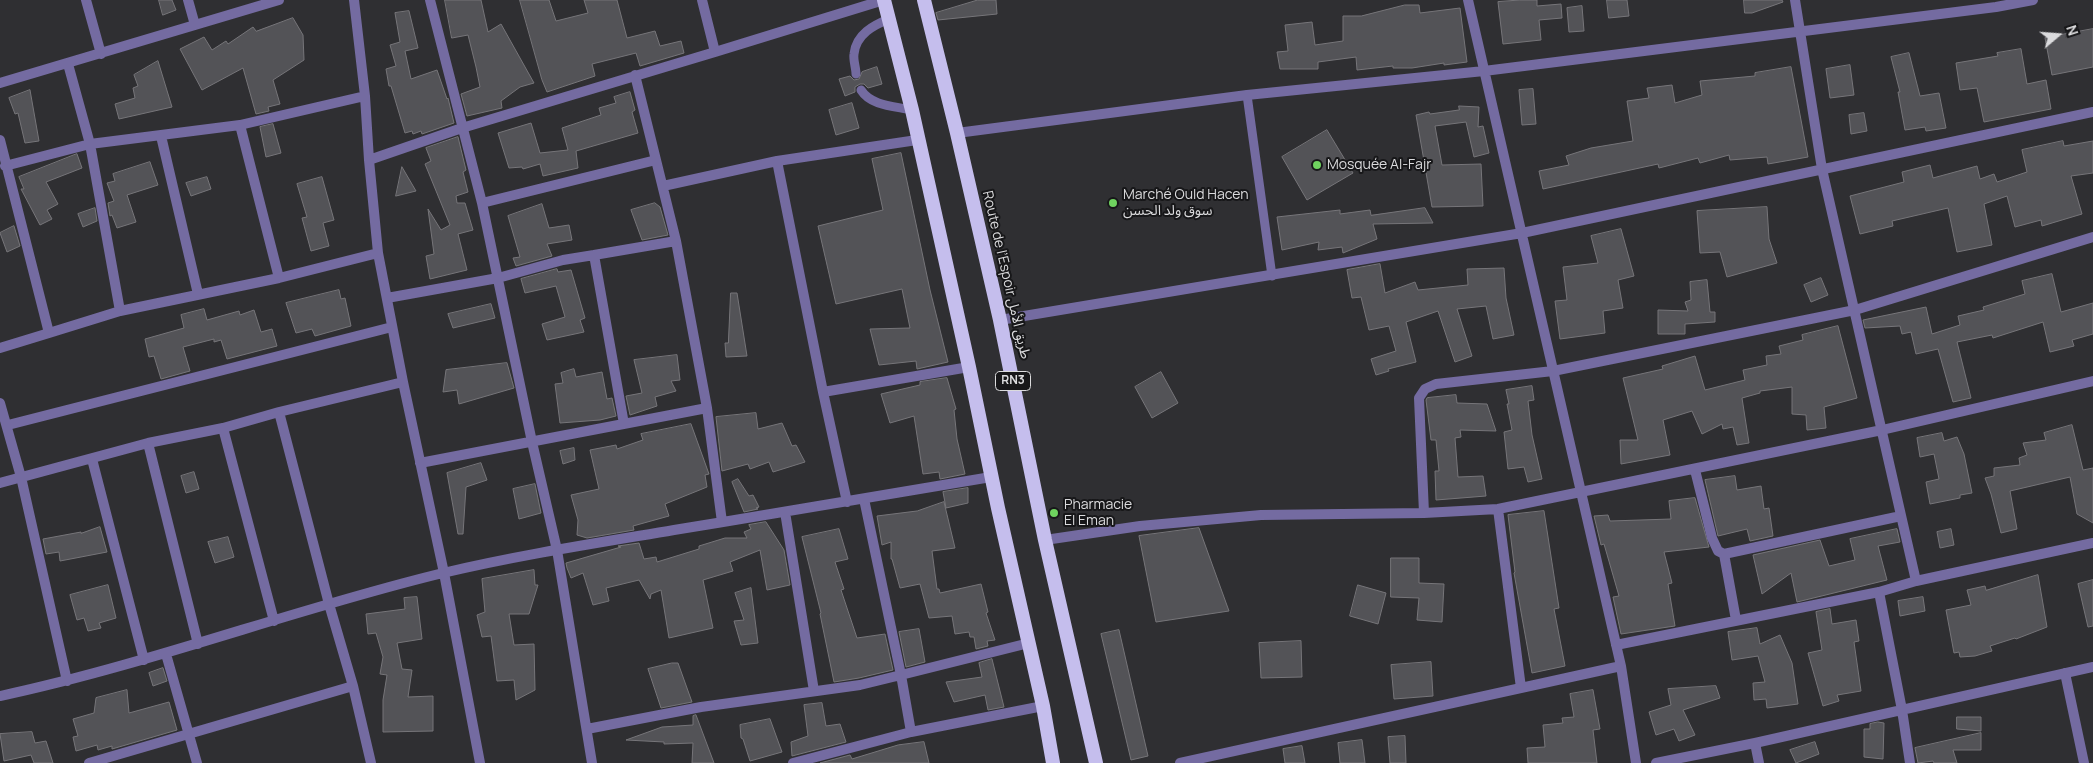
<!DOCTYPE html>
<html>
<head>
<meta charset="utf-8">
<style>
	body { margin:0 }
	#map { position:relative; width:2093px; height:763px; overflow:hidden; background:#2f2f32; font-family:Manrope,sans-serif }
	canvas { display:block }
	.north { position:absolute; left:2033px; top:10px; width:50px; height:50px; -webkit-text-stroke:4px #171719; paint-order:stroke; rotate:72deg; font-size:14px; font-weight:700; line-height:20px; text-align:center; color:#dbdbdd }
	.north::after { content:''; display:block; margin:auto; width:18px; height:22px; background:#dbdbdd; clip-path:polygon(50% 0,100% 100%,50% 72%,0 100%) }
</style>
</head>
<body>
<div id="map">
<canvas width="2093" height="763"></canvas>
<div class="north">N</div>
</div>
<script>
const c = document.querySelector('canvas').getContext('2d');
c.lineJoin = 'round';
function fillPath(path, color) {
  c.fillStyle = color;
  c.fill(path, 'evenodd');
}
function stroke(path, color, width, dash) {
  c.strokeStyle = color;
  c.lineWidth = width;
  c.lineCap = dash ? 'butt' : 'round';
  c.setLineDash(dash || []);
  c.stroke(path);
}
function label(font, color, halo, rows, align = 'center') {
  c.font = font + ' Manrope,"Noto Sans Arabic",sans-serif';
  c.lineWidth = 4;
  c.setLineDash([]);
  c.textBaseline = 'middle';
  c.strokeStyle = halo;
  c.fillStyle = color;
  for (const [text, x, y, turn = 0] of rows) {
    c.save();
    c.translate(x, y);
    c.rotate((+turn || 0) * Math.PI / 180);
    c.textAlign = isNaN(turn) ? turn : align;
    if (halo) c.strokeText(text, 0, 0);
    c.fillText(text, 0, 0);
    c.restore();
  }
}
const building = new Path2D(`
	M159,0H172L176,10L163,15Z
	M445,0H481L488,32L501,24L534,83L520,87L501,101L502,108L467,116L461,94L480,87L476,67L468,35L452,38Z
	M520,0H549L556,21L588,13L584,0H617L627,38L655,31L660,46L681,41L684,53L640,66L636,53L592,64L595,76L547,92L542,80Z
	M978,0H996L997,14L938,20L936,13Z
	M1520,0H1537V6L1561,4L1562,18L1539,20L1541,40L1503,44L1498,2Z
	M1607,0H1627L1629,16L1609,18Z
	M1744,0H1782L1783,2L1752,13H1745Z
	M1405,5H1419L1420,13L1460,8L1467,62L1444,65V63L1412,68H1393V66L1357,70L1356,57L1318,62V69H1280L1277,52L1288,51L1285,25L1312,22L1315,45L1343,41V16H1361Z
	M1582,6L1584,31L1569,32L1567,8Z
	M409,11L418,48L405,51L411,79L437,70L447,99L448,98L454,123L422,134L421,131L413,134L412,131L405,133L391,86H389L386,69L396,66L390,45L400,42L395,13Z
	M293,18L303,35L304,60L273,80L280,104L268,107L269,111L256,114L243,68L202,90L180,49L204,37L212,50L226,41L228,44L253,27L256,31Z
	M2093,29V67L2052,75L2045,38Z
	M2021,49L2027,84L2046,80L2051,109L1984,122L1977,88L1960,90L1956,63L1998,56L1997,53Z
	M1909,53L1920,96L1939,93L1946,128L1926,131L1925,127L1905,130L1898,92H1900L1891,57Z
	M158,61L172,107L119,119L115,104L135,98L133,88L138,86L134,75Z
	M1850,65L1854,95L1830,98L1826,69Z
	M877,67L882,84L868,88L864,84H860L855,87V92L845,96L839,79L850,76L854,80L859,79L862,72Z
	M1791,67L1808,157L1768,164L1767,157L1730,160L1729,155L1700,163L1698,158L1659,168L1658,164L1543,189L1539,171L1569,165L1566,156L1591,148L1633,141L1627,101L1649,98L1647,88L1672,85L1675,103L1702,95L1700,81L1755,76V73Z
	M1533,89L1536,124L1522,125L1519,90Z
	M30,90L39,141L25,143L18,113L15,114L9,98Z
	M630,92L635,110L632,112L638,133L576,151L578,168L543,176L540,164L523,169L522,167L509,168L498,133L531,123L540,153L568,150L562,128L601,115L599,108L616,103L614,97Z
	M852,103L859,128L836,135L829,110Z
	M1459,106L1479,107L1478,127L1483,126L1489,153L1474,157L1466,122L1435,126L1442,165L1481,164L1483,206L1432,207L1416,115L1429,112L1430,114L1459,110Z
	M1864,113L1867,131L1851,134L1849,115Z
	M273,124L281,153L266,157L260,127Z
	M1327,130L1353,173L1307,200L1282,157Z
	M458,137L466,170L463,172L468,192L456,196L457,203H465L473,230L458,234L467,270L430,279L426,256L434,254L428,209L441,230L450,225L425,164L431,161L426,148Z
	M2063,141L2064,146L2093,141V173L2071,176L2082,214L2042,226L2041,220L2015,227L2007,196L1984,204L1992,245L1957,252L1948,208L1892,221L1893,226L1860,234L1850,196L1904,182L1902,172L1930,165L1933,178L1977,166L1980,179L1994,174L1997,182L2027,172L2022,150Z
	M901,153L930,290L948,362L917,369L916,361L879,365L870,329L910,328L902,289L836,304L818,226L883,210L872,159Z
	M77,154L82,168L46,182L58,204L47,210L52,219L40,225L21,189H24L19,177Z
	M150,162L158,185L127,195L136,222L117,228L112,215L110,216L108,203L114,201L107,183L115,181L113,174Z
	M402,167L416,191L396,196Z
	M207,177L211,189L191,196L186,183Z
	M322,177L334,220L323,223L329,246L311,251L302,218L307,217L297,184Z
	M655,203L660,207L668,235L642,240L631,210Z
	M542,204L549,228L569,225L572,240L547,244L552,256L516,266L513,258L520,257L508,216Z
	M1767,207L1769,239L1777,263L1727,277L1720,252L1700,253L1697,211Z
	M95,208L97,221L83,227L78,214Z
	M1425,208L1433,223L1373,224L1377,239L1343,253L1342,247L1318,250L1319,242L1282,250L1277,217L1340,210V214L1370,210L1371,215Z
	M14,226L20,246L7,252L0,233Z
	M1621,229L1634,276L1618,280L1623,308L1603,311L1605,333L1560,339L1555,301L1567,300L1563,267L1598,263L1591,236Z
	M1380,264L1385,293L1415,282L1418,290L1468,285L1467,269L1504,268L1506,298L1514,335L1493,339L1486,306L1457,309L1472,356L1455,362L1438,311L1406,322L1416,362L1388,369L1389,371L1376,375L1371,359L1396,351L1389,326L1369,330L1361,297L1352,298L1347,270Z
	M557,269L558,272L571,270L585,318L580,320L584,332L547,340L542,324L565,317L556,286L525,293L521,279Z
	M2052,274L2061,312L2093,303V334L2072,340L2074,346L2050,352L2043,322L1993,338L1992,335L1957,342L1971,398L1953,402L1938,349L1916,354L1911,332L1902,334L1900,326L1865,328L1863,320L1926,307L1932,334L1960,325L1958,316L1984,310L1983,307L2025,294L2022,281Z
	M1821,278L1828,295L1811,302L1804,285Z
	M1707,280L1710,312H1715V322L1685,324V334H1658V310L1688,311L1685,302L1691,300L1690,282Z
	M339,290L341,299L345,298L351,326L315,336L312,329L296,333L286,303Z
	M731,293H737L747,356L726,357L725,343H728Z
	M491,304L495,318L453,328L448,314Z
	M204,309L207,320L239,311L240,315L254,310L261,332L272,329L277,346L227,359L221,340L214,342V339L183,347L190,371L161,379L154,356L149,357L145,339L184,328L181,315Z
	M1838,326L1857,398L1824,407L1826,428L1807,430L1806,415L1792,414V387L1760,391V393L1742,398L1749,443L1737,445L1733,427L1723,429L1722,424L1702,434L1692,411L1663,420L1670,455L1621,464L1620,440H1638L1623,378L1663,369L1662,366L1695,356L1705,390L1745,380L1743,370L1767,365L1766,356L1781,354L1779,346L1803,340L1802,335Z
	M677,355L680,380L671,381L676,391L655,397L657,406L630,415L626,396L642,393L634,360Z
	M507,363L514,388L459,404L457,390L443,392L446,370Z
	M574,369L576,377L602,372L607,399L612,398L616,416L600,420L560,423L555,384L563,383L561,373Z
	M1161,372L1178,403L1152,418L1135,387Z
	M947,378L956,409L954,410L957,439L965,474L940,479L939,472L923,474L914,416L890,423L881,394L920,385V382Z
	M1532,386L1534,400L1528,401L1532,435L1542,479L1528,482L1524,467L1508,469L1504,432L1512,430L1507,404H1509L1506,390Z
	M1456,395L1457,403L1487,404L1496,431L1460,430L1461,437L1455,438L1458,477L1483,476L1486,496L1436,500L1435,471H1439L1436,440H1431L1426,400L1427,398Z
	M756,413L758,429L782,423L792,446L796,445L805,462L773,472L769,462L750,469L748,464L722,471L716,417Z
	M691,424L709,474L705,475L707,487L665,504L669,516L633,526L634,530L587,538L577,535L578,520L571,495L599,489L590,450L616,445L617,449L643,440L641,434Z
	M2072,425L2083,470L2093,468V523L2077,514L2070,477L2010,491L2017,529L2001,533L1991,494L1985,478L1994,476V468L2020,465L2019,458L2027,455L2023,443L2046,440L2044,433Z
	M1942,433L1944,441L1957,437L1964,454L1972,493L1960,495V498L1930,504L1926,482L1939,479L1934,454L1920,457L1917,438Z
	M574,448L575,460L563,464L560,451Z
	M481,463L487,480L466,487L463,534H458L447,473Z
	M194,472L199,489L186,493L181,476Z
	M1735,476L1737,490L1761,486L1764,509L1769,508L1773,536L1750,541L1747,529L1718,536L1705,480Z
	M738,479L749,496L753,495L759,507L756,508L758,509L744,512L732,482Z
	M535,484L541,513L519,519L513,489Z
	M968,488V503L946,508L943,492Z
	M1695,498L1709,547L1664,552L1672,583L1668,584L1675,626L1621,634L1613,597L1619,596L1604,544L1601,545L1594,516L1608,515L1610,521L1671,519L1669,501Z
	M944,502L955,548L932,551L937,589H939L940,593L981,584L988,612L986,613L995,640L987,641L988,646L976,649L974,637H970L969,632L955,634L952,616L929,618L920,584L900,588L892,559H891V542L882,545L877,516L917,511Z
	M1544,511L1559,608L1554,609L1565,666L1532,673L1514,573L1515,572L1508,515Z
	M766,522L784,550L790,585L767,590L760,550L730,562L733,571L703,580L713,628L669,638L661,590L651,594L650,599L639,580L606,588L609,601L593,605L583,573L571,578L567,568L566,563L621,547L618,546L639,543L644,559L656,557L657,562L699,549V546L725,538H747L744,532L751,529L749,525Z
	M100,527L107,552L60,561L59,552L46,554L43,539L81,532V533Z
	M1199,528L1229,611L1156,622L1139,536Z
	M839,529L848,559L835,562L844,589L841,590L857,638L885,634L893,670L859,678L834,682L820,614L821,613L802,537Z
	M1897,529L1900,542L1878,546L1887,580L1797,602L1791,573L1762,594L1753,555L1820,540L1829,566L1855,560L1850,539Z
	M1951,529L1954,545L1940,548L1937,532Z
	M228,537L234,557L215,563L208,542Z
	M1391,558H1419V583L1444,584L1442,622L1417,620L1419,598L1391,597Z
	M534,570L535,585H538L529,614H509L514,645L534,644L535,690L516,700L514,680L497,681L491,636L482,637L477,615L485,612L482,579Z
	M2038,575L2047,627L2016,639L2015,638L1990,646L1992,651L1975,656L1960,657L1959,652L1954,653L1946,610L1971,605L1967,590L1985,586L1986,590Z
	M2093,580V626L2088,627L2078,584Z
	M108,585L116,618L99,623L101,628L88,631L84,618L77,620L70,595Z
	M1358,585L1386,593L1378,624L1350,616Z
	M751,588L758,643L741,645L734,621L744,620L735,593Z
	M417,597L422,639L397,643L402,669L412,670L408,697L433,696V731L383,732V700L387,675L380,674L383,657L376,633L368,634L366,614L405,609L404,598Z
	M1923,597L1925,611L1900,616L1898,601Z
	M1830,609L1832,624L1856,620L1859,641L1854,642L1861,691L1837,695L1839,701L1823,706L1808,653L1822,650L1816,612Z
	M1757,628L1760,644L1780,635L1792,663L1798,704L1767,708L1766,699L1754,700L1753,683L1765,682L1758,656L1732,660L1728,632Z
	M919,629L925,662L906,667L899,632Z
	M1119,630L1148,756L1131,760L1101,634Z
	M1301,641L1302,677L1261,678L1259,643Z
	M992,659L1004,707L988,710L985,695L954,702L946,682L982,677L979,663Z
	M1431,662L1433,696L1394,699L1391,665Z
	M672,663H678L692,702L661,708L648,669Z
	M163,668L167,681L153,686L149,673Z
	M1716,686L1720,698L1683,710L1695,735L1679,741L1674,729L1656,735L1649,712L1671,705L1668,689Z
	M127,690L129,713L169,702L177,730L112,749V746L98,750L97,745L76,751L73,737L78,736L73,719L94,713L96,698Z
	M1593,690L1600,729L1593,730L1597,763H1528L1527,748L1545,747L1543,725L1563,723L1562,718L1574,717L1570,694Z
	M822,703L826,726L840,724L846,742L792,756L791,742L808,736L804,705Z
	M696,715L714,763H692L693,743L664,744V742L626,740L662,727L693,725V716Z
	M1957,717H1981V731L1957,729Z
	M770,719L782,752L750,761L743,739L741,738L740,725Z
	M1878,722L1884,723L1883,759L1864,757V729H1870V724Z
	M32,732L35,743L46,741L53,763H34L31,755L4,761L0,734Z
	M1981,733V750H1953L1957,763H1934L1933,761L1918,763L1915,748Z
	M1405,736L1406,763H1390L1388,737Z
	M1362,740L1365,763H1340L1338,743Z
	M924,742L929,763H820L850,755L852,759L898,745Z
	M1815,742L1819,754L1796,763L1790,750Z
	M1302,746L1305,763H1285L1283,749Z`);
fillPath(building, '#535357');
stroke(building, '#767579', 1);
stroke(new Path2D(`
	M856,74C856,68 853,60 854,54C856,34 874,25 889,19
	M861,90C871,106 894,106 912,110
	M1247,95L1272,276`), '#746ba1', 9);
stroke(new Path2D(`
	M86,0L101,54
	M188,0L195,25
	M354,0L365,96L369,160L378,253L403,382L444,573L480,763
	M430,0L482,203L532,442L557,550L592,763
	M702,0L715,52L884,0
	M1468,0L1621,666L1636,763
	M1795,0L1822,169L1916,581
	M68,64L90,144L120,311
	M635,75L676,241L707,408L722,522
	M0,83L279,0
	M240,125L279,278
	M957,133L1247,95L1484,71L1996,7L2033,0
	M161,136L198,294
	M0,140L49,333L120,311L279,278L378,253
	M369,160L462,128L715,52
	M777,161L823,392L847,502
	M5,166L90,144L240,125L365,96
	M663,186L777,161L917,140
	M482,203L656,160
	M387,298L498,278L563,260L594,255
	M1000,320L1522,233L2093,112
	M0,348L49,333
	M823,392L969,367
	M0,403L21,477L67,681
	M279,412L329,604L353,686L371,763
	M624,424L594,255L676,241
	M8,425L392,327
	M223,428L274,621
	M148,443L198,644
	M92,459L144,660
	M420,463L707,408
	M1695,470L1712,538L1718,551L1724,554L1901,516
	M0,483L148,443L223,428L279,412L403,382
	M1498,509L1521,688
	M785,512L814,691
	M1424,513L1419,398L1425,389L1436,384L1553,371L1855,310L2093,237
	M1045,540L1140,526L1261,515L1424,513L1498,509L1882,430L2093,381
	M1724,554L1736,620
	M1879,592L1902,710L1910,763
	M1616,645L1879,592L1916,581L2093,543
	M166,654L197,763
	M2065,673L2084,763
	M0,696C150,664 294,609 443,573C519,555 597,543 674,530C780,513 886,495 991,477
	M587,729L701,707L860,685L901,675L864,499
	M911,732L901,675L1029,643
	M1755,743L1759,763
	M89,763L353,686
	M793,763L911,732L1043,706
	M1180,763L1621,666
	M1656,763L1755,743L2093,667`), '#746ba1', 10);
stroke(new Path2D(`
	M884,0L912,110L969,367L998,508L1043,706L1053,763
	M924,0L957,133L1000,320L1045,540L1096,763`), '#c5beed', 14);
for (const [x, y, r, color] of [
	[1317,165,5,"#6fd35f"],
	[1113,203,5,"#6fd35f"],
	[1054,513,5,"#6fd35f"]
]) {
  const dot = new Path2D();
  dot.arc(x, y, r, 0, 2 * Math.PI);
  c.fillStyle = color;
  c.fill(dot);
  stroke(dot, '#171719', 2);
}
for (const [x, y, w] of [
	[1013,381,35]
]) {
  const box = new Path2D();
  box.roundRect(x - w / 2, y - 9.5, w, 19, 4);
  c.fillStyle = '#171719';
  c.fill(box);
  stroke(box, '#dbdbdd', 1);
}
label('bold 12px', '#dbdbdd', null, [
	["RN3",1013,381]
]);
label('14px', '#dbdbdd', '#171719', [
	["Mosquée Al-Fajr",1327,165],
	["Marché Ould Hacen",1123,195],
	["سوق ولد الحسن",1123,211],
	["Pharmacie",1064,505],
	["El Eman",1064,521]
], 'left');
label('14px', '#dbdbdd', '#171719', [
	["Route de l’Espoir طريق الأمل",1006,275,77]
]);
</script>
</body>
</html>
